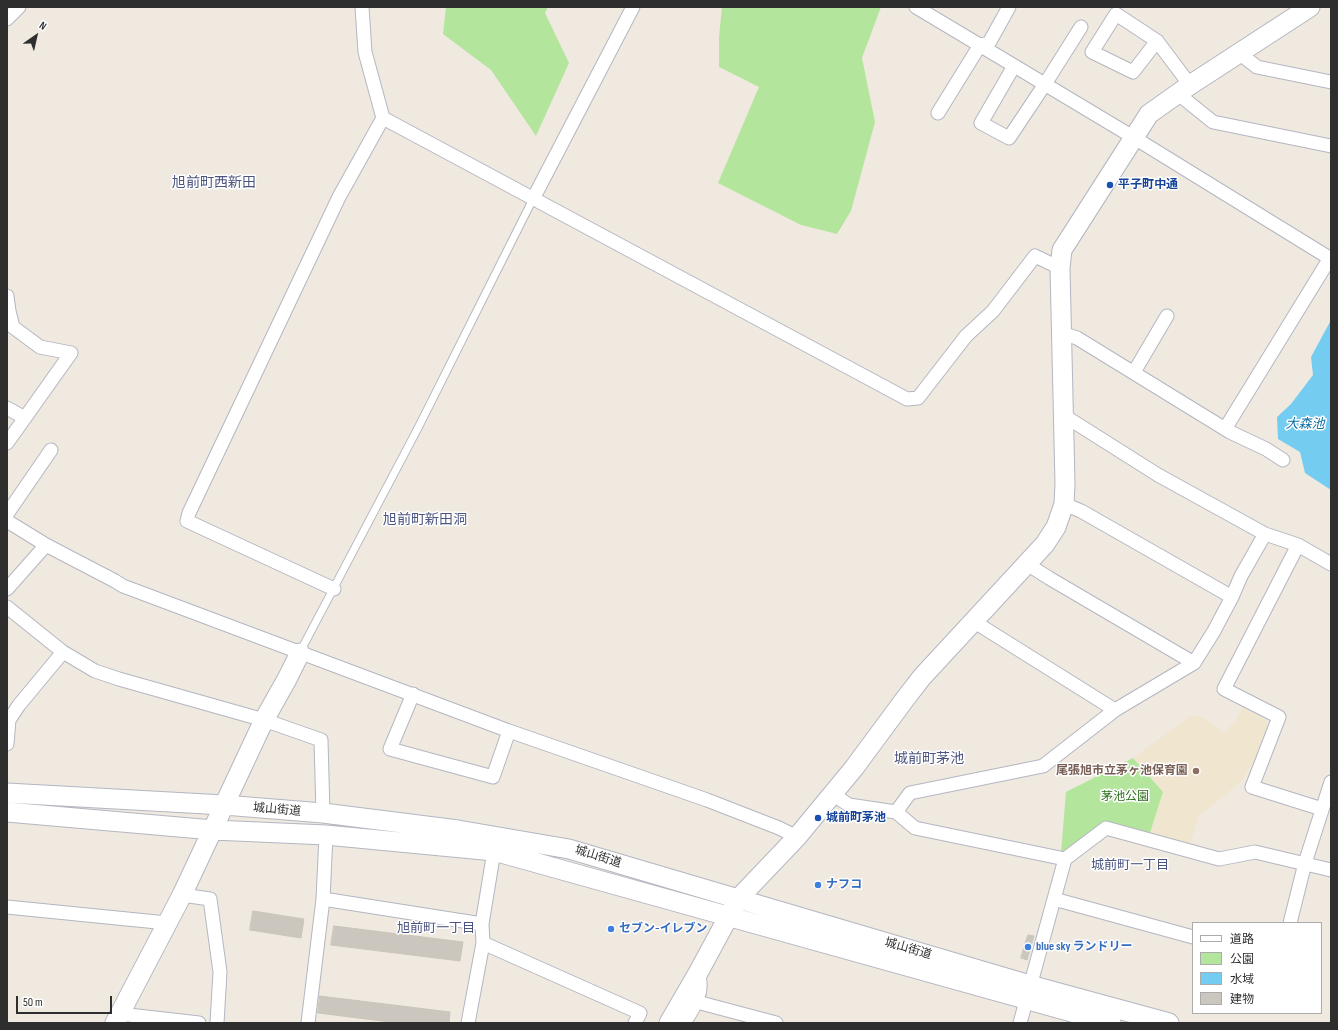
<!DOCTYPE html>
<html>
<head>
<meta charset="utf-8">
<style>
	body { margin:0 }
	#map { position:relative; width:1338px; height:1030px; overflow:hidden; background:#efe9e0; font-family:"Sofia Sans Condensed","Noto Sans JP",sans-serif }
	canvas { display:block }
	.frame { position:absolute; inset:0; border:8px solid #2e2e2e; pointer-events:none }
	.legend { position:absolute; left:1192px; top:922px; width:130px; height:92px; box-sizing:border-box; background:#fff; border:1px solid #ababab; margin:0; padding:5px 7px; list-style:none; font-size:12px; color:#2e2e2e }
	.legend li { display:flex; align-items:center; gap:8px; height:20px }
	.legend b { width:20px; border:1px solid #ababab }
	.north { position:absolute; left:16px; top:16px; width:40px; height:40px; -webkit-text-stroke:3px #fff; paint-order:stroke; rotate:34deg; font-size:11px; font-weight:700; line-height:16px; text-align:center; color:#2e2e2e }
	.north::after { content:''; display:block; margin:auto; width:14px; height:18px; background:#2e2e2e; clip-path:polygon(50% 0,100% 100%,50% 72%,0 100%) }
	.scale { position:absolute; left:16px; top:996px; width:96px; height:18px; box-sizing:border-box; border:2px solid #2e2e2e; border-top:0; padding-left:5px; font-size:12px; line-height:14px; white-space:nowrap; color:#2e2e2e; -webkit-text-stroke:3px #fff; paint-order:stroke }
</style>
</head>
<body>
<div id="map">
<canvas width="1338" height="1030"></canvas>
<div class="frame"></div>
<ul class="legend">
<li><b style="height:5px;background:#fff"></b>道路</li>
<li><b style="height:11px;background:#b4e59d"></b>公園</li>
<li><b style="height:11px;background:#74cdf0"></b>水域</li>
<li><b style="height:11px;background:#cbc7be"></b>建物</li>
</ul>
<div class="north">N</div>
<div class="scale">50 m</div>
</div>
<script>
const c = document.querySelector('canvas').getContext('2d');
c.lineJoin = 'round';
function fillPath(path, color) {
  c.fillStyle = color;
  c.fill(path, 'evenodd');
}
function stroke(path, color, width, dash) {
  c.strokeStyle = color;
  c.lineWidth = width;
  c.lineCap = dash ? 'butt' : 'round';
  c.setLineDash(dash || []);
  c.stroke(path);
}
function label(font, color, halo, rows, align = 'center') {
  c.font = font + ' "Sofia Sans Condensed","Noto Sans JP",sans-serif';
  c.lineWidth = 3;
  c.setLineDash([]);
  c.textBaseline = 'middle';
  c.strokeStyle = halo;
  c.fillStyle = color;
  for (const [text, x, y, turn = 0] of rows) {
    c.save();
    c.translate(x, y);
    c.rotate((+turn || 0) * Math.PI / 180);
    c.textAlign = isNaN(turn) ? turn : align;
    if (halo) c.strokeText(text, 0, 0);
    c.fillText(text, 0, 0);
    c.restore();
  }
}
fillPath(new Path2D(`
	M1243,706L1266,720L1268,726L1254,760L1241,782L1199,816L1189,848L1149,836L1163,792L1133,758L1190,716H1199L1208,720L1224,733L1235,721Z`), '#f0e6d0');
fillPath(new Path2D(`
	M446,7H548L545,13L569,63L536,136L491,70L443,34Z
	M722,7H881L862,58L875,122L851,211L837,234L801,225L718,183L759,87L719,67V37Z
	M1133,758L1163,792L1149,836L1102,824L1061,853L1066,792Z`), '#b4e59d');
fillPath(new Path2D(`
	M1331,320V490L1305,473L1300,452L1278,439L1277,417L1291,404L1313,375L1311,357Z`), '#74cdf0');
const building = new Path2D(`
	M253,911L304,919L301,938L250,930Z
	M334,926L463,942L460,961L331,945Z
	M1028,935L1034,936L1027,960L1021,958Z
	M320,996L450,1012L449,1023H398L318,1013Z`);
fillPath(building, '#cbc7be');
stroke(building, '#cbc5b9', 1);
const lane = new Path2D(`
	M300,652L418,428L533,199`);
const street = new Path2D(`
	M362,7L365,52L383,118L907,399L918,398L966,336L993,311L1035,256L1060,268
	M916,7L1133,137L1331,259
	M7,19L19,7
	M1157,41L1133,72L1092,52L1116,14L1157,41L1190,85
	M1239,53L1257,67L1331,82
	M1014,66L981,123L1009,138L1045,84L1081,27
	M1177,93L1213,122L1331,146
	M938,113L980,45L989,43L1009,7
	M533,199L633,7
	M7,296L9,311L13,327L40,347L71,353L7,443
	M1061,334L1068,335L1077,338L1230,432L1266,449L1283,460
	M1132,372L1137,367L1167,316
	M7,408L25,418
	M1063,415L1158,475L1265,534L1298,545L1331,564
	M1225,429L1330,258
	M1064,504L1081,511L1232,597
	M7,514L51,450
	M7,521L46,545L115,581L123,586L509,731L707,800L779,828L797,837
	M1298,545L1224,689L1279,717L1252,787L1322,809
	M1027,564L1049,578L1194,663
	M7,589L46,545
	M334,589L187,521L189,513L339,197L383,118
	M7,607L63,652L95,671L119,679L264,720L321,740L323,813
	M973,621L1115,710
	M413,694L390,749L493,777L509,731
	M7,744L9,720L19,705L63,652
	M832,794L849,805L896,812L915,828L1065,859
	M896,812L910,793L1043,766L1115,710L1194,663L1214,631L1232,597L1241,576L1265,534
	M182,895L210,899L220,972L217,1023
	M323,899L482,924
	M1054,899L1193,937
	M7,907L167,923
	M1290,923L1305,863L1331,782
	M483,943L640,1013L635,1023
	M697,1002L776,1023
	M120,1014L199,1023
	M308,1023L323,899L326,835
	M468,1023L483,943L482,924L494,851
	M684,1023C694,1008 705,992 698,974
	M1020,1023L1065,859L1106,828L1219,859L1255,852L1331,870`);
const secondary = new Path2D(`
	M7,793L224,805L323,813L458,830L569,849L1030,985L1169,1023
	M7,812L213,830L326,835L494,851L1111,1023
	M115,1023L182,895L264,720L287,679L300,653
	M669,1023L698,973L738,899L797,837L854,768L905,699L922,677L1045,544L1056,527L1064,504L1065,484L1060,268L1062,250L1149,114L1190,85L1310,7`);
stroke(lane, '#b4b6c1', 9);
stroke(street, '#b4b6c1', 15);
stroke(secondary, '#b4b6c1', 21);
stroke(lane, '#fff', 7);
stroke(street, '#fff', 13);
stroke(secondary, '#fff', 19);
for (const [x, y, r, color] of [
	[1110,185,4,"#1a4fb4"],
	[1196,771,4,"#8d6e63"],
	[818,818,4,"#1a4fb4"],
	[818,885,4,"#3f7fe0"],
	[611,929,4,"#3f7fe0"],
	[1028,947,4,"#3f7fe0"]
]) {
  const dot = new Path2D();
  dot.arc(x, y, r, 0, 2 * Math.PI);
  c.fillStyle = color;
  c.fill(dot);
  stroke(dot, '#fff', 1.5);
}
label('bold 12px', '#164399', '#fff', [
	["平子町中通",1118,185],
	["城前町茅池",826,818]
], 'left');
label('bold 12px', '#785e54', '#fff', [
	["尾張旭市立茅ヶ池保育園",1188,771]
], 'right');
label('12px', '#2a6e1a', '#fff', [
	["茅池公園",1125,797]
]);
label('12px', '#2e2e2e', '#fff', [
	["城山街道",277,810,5],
	["城山街道",598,857,17],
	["城山街道",908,949,16]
]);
label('bold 12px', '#366cbe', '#fff', [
	["ナフコ",826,885],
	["セブン-イレブン",619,929],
	["blue sky ランドリー",1036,947]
], 'left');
label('italic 13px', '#0c6da3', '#fff', [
	["大森池",1305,425]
]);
label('13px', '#4c5580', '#fff', [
	["城前町一丁目",1130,866],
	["旭前町一丁目",436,929]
]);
label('14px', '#4c5580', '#fff', [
	["旭前町西新田",214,183],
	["旭前町新田洞",425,520],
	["城前町茅池",929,759]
]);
</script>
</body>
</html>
